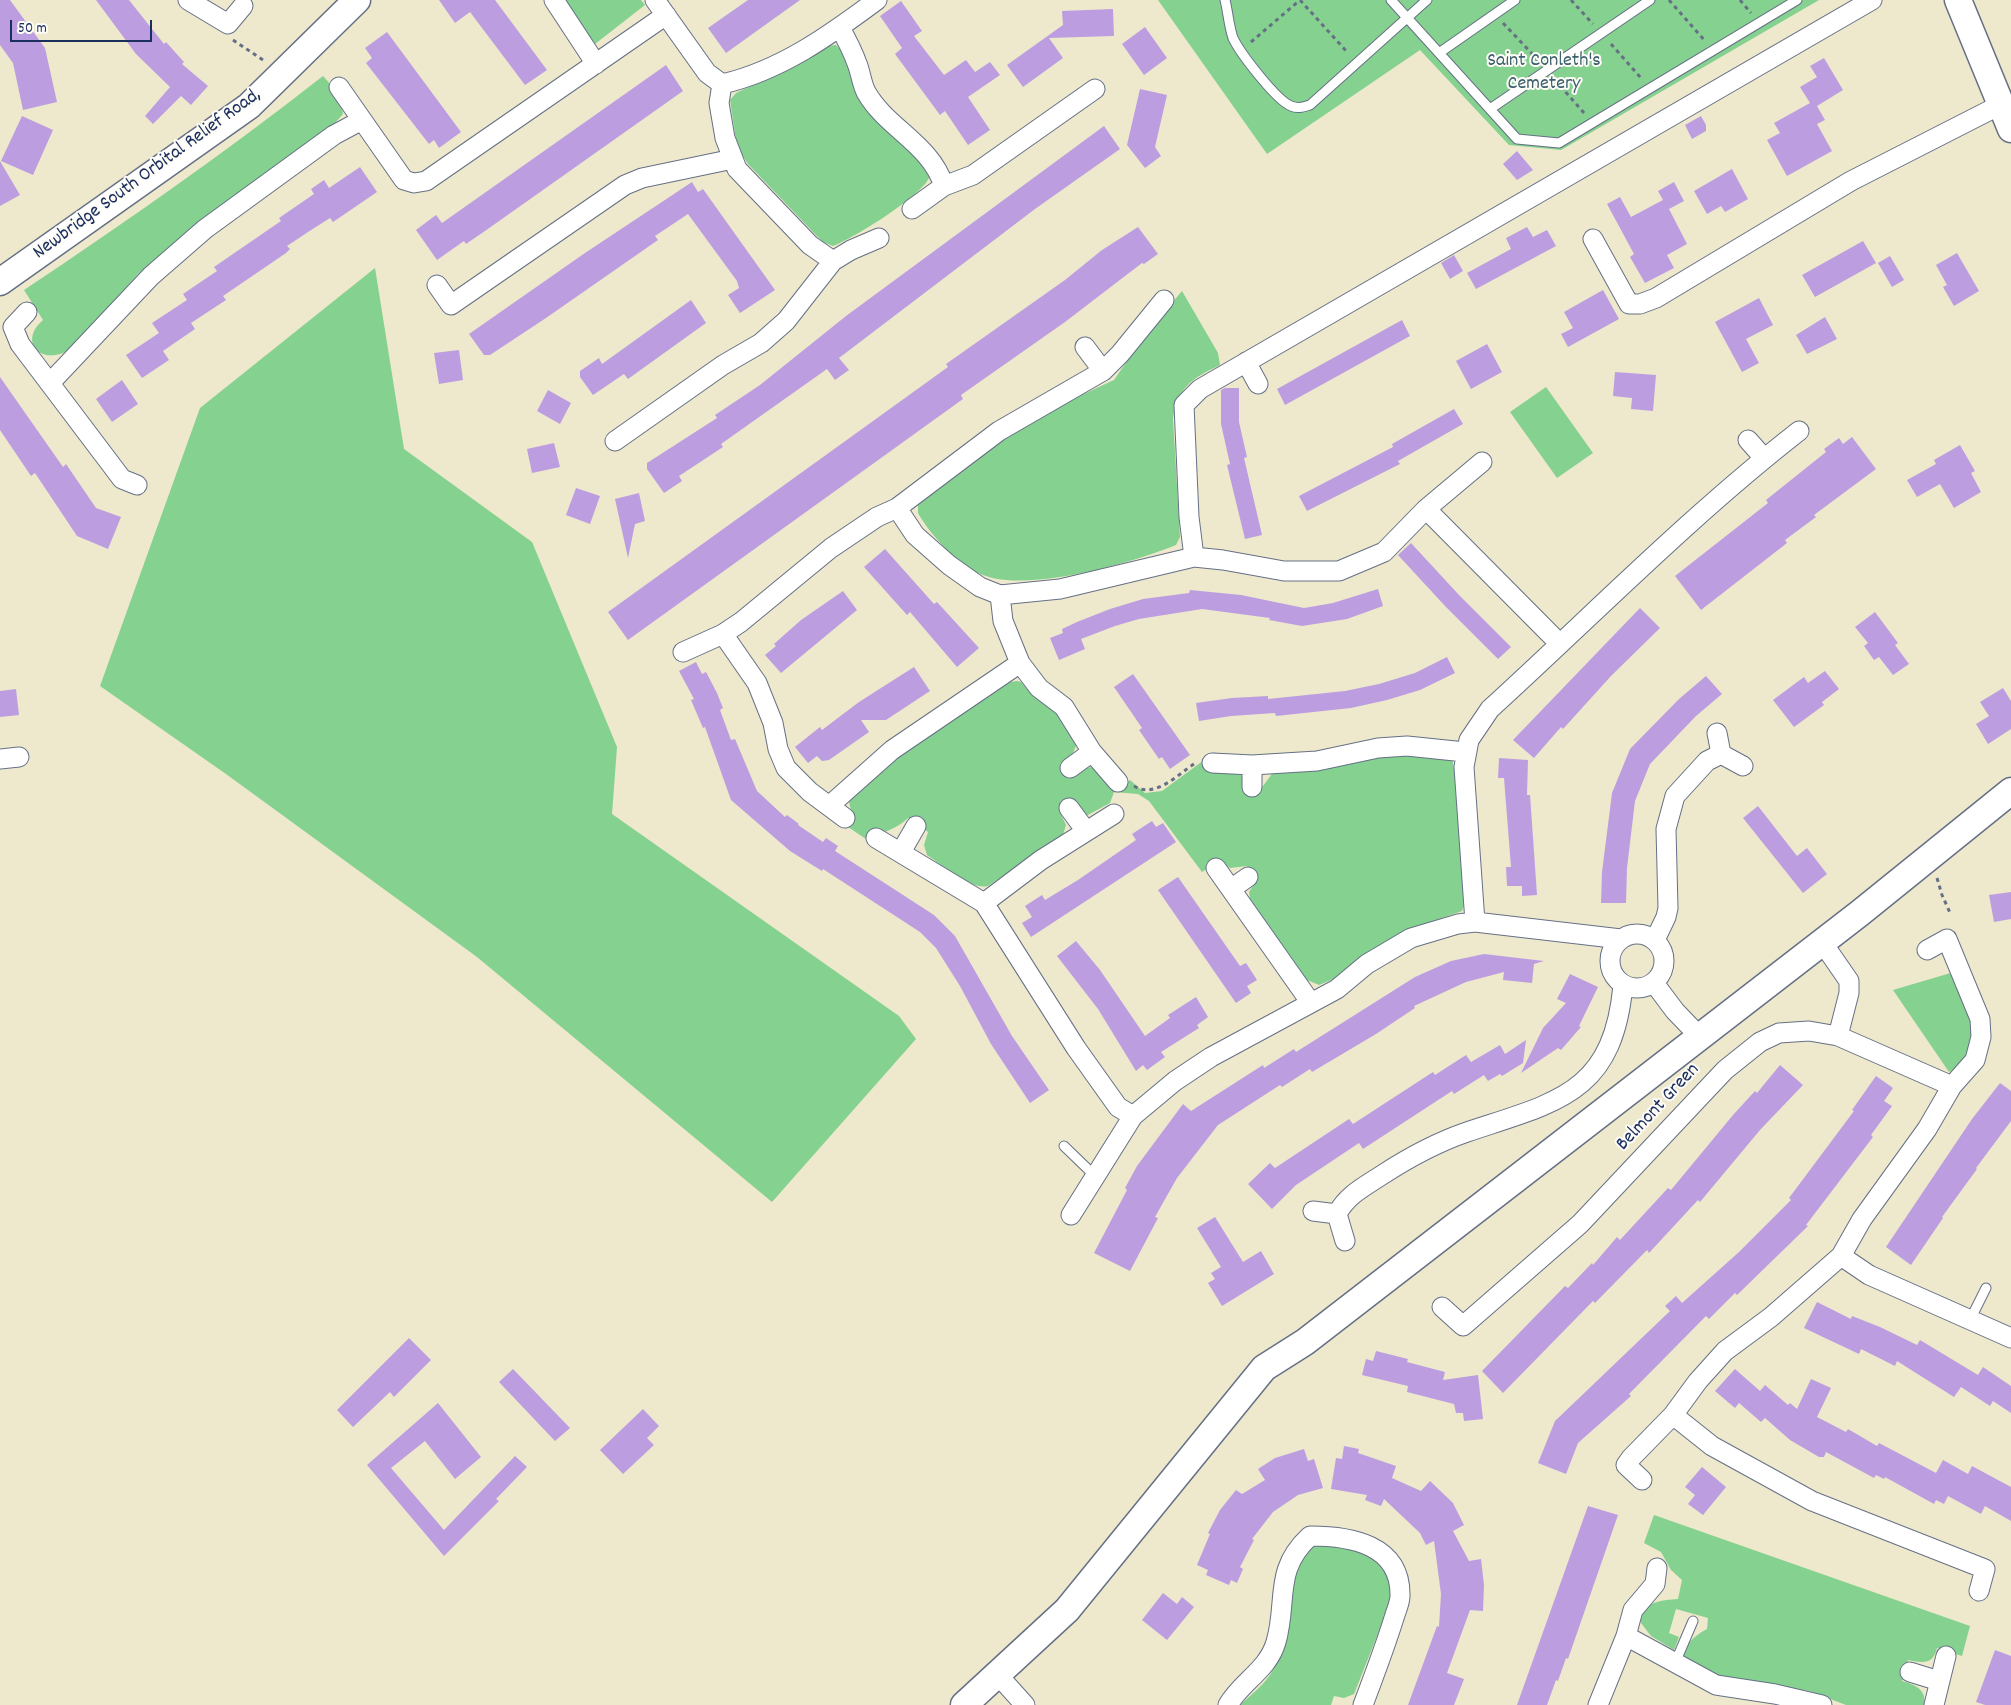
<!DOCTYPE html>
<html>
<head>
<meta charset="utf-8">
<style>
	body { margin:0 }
	#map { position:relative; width:2011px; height:1705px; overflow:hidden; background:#eee8cd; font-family:Dekko,sans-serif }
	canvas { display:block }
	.scale { position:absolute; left:10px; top:20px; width:142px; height:22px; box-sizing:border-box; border:2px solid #1b2f5e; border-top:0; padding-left:6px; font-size:15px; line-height:18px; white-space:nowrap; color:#1b2f5e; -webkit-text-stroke:4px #fdfcf7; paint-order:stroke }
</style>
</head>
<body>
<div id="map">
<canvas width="2011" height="1705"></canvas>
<div class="scale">50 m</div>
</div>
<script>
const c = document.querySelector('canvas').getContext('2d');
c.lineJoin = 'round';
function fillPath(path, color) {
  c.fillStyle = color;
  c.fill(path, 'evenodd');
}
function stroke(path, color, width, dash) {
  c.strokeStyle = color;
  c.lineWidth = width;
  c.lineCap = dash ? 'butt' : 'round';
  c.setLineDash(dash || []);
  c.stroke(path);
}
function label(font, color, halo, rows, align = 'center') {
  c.font = font + ' Dekko,sans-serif';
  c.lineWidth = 4;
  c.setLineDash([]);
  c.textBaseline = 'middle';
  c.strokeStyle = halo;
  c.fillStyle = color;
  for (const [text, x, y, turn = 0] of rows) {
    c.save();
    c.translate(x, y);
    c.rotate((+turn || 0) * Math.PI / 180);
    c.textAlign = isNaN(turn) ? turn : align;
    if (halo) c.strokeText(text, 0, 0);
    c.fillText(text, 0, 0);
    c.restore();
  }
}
fillPath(new Path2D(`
	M565,0H641L645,5L595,44Z
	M1158,0H1819L1561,150L1509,145L1420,50L1267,154Z
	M836,45L841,50L861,99L925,166L929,178C920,197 854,238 833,246L823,242L813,232L748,164L737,147L730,100L736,93L784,71L826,46Z
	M323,76C333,87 342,97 343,114L334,124L267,172L138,274L75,346C44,370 16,343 43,320L24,290C126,222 226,152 323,76Z
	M375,268L404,449L532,542L617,747L612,814L899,1016L916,1039L772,1202L477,957L226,774L100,686L200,408Z
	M1182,291L1218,353L1220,365C1193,378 1177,387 1173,419L1180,537L1176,545C1132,563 1027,593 983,575C958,565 931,536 918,513V505L924,497L1036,416L1114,380L1145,335Z
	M1546,387L1593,453L1557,478L1510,412Z
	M1017,681L1021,682L1026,688L1056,710L1078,741L1073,753L1065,761L1083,769L1091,767L1125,783L1130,780L1145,793L1162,791L1215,752L1216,769L1240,772L1244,778L1246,788L1263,786L1274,771L1399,749L1452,758L1459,796L1466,900L1462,911L1413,928L1371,950L1338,977L1319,985L1307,980L1250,899L1249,892L1257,880L1247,866L1230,868L1220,860L1202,872L1149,801L1138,794L1114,792L1110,803L1086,816L1071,802L1059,810L1066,825L1063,835L988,886C972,891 941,864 927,855L924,845L928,832L908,818C896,830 882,831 869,841L848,827L852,814L849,802L892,761L1010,682Z
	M1954,972L1973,1030C1974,1044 1962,1066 1949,1072L1893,990Z
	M1654,1515L1970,1626L1962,1656L1937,1648C1933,1665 1923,1663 1908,1660L1902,1681C1915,1685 1927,1689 1924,1705H1846L1809,1691L1722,1678L1683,1656C1685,1643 1696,1635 1707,1629L1708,1618L1676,1609L1669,1633L1679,1637L1674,1650L1651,1636L1641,1623C1639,1602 1662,1600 1678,1599L1682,1580L1671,1570L1661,1552L1644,1543Z
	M1327,1542L1366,1551L1383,1567L1390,1584L1391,1601L1354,1694L1344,1698L1334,1696L1331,1705H1240C1254,1692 1270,1681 1276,1662C1287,1631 1285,1580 1303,1554C1309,1546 1318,1544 1327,1542Z`), '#85d18f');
fillPath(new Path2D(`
	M0,0H10L45,48L57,102L23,110L13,63L0,45Z
	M96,0H129L164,44L166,42L184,62L182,64L208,86L191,105L181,96L153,124L145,116L170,87L136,54Z
	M439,0H495L547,70L525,85L470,12L455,23Z
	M748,0H800L726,53L708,28Z
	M901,1L922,31L914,36L944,75L966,60L975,72L990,62L1000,75L968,97L990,130L968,145L945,111L940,115L895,54L902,48L880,16Z
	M1113,9L1114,36L1049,38L1063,58L1023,87L1007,65L1063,25L1062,11Z
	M1145,27L1167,58L1144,75L1122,44Z
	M387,32L461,132L439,148L434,140L429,144L366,63L372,58L365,48Z
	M1824,58L1843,90L1817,106L1825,120L1817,124L1832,151L1787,176L1767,140L1780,133L1774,123L1810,103L1800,87L1817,77L1810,66Z
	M666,65L683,91L485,231L466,244L464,241L437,260L416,230L436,215L442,223Z
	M1140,89L1167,95L1155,147L1161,156L1145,168L1127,145Z
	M22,116L53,130L33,175L1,161Z
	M1701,116L1706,125V131L1692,139L1685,125Z
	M1104,126L1120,149L1035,209L839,358L849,370L835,380L827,369L721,444L723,447L679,476L682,481L664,493L647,469V463L717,418L715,415L760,385L846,316Z
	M1517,151L1533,170L1517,180L1503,164Z
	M0,161L20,195L0,206Z
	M360,167L377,192L333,222L330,218L308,232L287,246L290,249L286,253L223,296L226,300L191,323L195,329L163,351L169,360L142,378L126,355L159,333L152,323L187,300L183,294L217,271L214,267L281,221L279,218L314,194L311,189L324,180L329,188Z
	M1732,169L1748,199L1725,212L1721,206L1707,214L1694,191Z
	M692,182L698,192L703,189L775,290L740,313L728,295L739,288L737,281L688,214L655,236L658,240L546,318L490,355H484L469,334L585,253Z
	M1674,182L1684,201L1669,209L1687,244L1667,255L1674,268L1645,283L1630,257L1634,254L1607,204L1620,197L1631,217L1663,200L1658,191Z
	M1138,227L1158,254L1144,264L1142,263L1065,322L961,395L963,399L628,640L608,612L948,367L946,364L1065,280L1102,250Z
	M1527,227L1533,237L1547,230L1556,246L1476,289L1467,273L1511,249L1506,238Z
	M1863,241L1876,263L1815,297L1802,275Z
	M1957,253L1979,291L1954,306L1943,287L1947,285L1936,265Z
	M1454,255L1463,271L1450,279L1441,263Z
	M1890,256L1904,280L1892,287L1878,263Z
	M1603,290L1619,319L1568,347L1561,334L1573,328L1564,312Z
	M1759,298L1773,325L1746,339L1759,363L1742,372L1715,322Z
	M691,300L706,323L628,379L624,374L593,395L580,377V371L599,358L602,364Z
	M1825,317L1837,339L1807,354L1796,335Z
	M1402,320L1410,336L1285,405L1277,389Z
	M1487,344L1502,372L1471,389L1456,361Z
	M459,350L463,380L439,384L434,353Z
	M1615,372L1656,375L1653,411L1631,409L1632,398L1613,396Z
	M0,377L63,467L66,464L96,508L121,517L108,549L77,536L35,473L31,476L0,430Z
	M122,380L138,404L112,422L96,399Z
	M1225,388H1239V422L1247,457L1244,458L1262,535L1245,539L1227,465L1230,464L1221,424V390Z
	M548,390L571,403L560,424L537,411Z
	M1454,409L1463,424L1398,461L1400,464L1307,511L1299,496L1393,447L1392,444Z
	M1852,437L1876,469L1814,515L1816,517L1785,540L1787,543L1701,610L1675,576L1768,503L1766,500L1826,452L1824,449L1839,438L1843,444Z
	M554,443L560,467L532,473L527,449Z
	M1960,445L1975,471L1971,473L1981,492L1954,508L1940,484L1917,497L1907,480L1936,464L1934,460Z
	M576,488L600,496L590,524L566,515Z
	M639,493L645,521L635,524L628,558L615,499Z
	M1411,543L1459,595L1511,647L1498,659L1445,606L1398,555Z
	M885,549L934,604L937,602L979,648L957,667L910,612L907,615L864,567Z
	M1378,589L1383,606L1347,619L1302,626L1269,620L1270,618L1202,609L1139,619L1115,626L1081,639L1085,649L1059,660L1050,638L1063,633L1062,629L1077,622L1110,609L1143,599L1189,593L1190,590L1241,595L1304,608L1333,603Z
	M843,591L857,610L781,673L765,655L776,646L774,644L801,620Z
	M1640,608L1660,628L1611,676L1563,729L1561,727L1534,758L1513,740Z
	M1875,612L1898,643L1895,645L1909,664L1893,675L1879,657L1874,660L1864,646L1868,643L1855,627Z
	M1447,657L1455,673L1420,690L1387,700L1351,708L1276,716L1275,713L1231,716L1199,721L1196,703L1232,698L1268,696V699L1345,691L1379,684L1415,673Z
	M696,662L702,674L706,672L717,693L723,708L720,710L731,740L735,739L757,791L785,817L787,815L799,824L798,825L823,842L826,838L838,846L835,851L934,915L955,936L1012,1036L1049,1090L1030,1103L991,1044L960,986L936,948L920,932L823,869L822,871L790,851L731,800L705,727L703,728L691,700L694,699L679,671Z
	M914,667L930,691L886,720H861L869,732L829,760L822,761L817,756L808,763L795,747L820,727L822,730L859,702Z
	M1825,671L1839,689L1822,702L1824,705L1794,727L1773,700L1804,677L1808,683Z
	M1133,674L1190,755L1170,769L1162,757L1159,759L1139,730L1142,728L1114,687Z
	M1706,676L1722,694L1696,716L1650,764L1635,801L1627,868L1626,903H1601L1602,872L1612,793L1630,749L1679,699Z
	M2003,688L2011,701V729L1988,744L1976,724L1989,716L1980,702Z
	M16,689L19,715L0,717V691Z
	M1499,758L1528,760L1527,795H1530L1537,895L1522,896V886H1507L1506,867H1511L1504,778H1498Z
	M1758,806L1797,856L1807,848L1827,874L1803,893L1743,818Z
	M1152,821L1156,827L1163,823L1176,842L1031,937L1022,923L1032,917L1025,906L1042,895L1045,900L1078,880L1136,840L1132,834Z
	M1178,877L1240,966L1246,963L1257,980L1247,986L1251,993L1236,1003L1158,890Z
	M2011,892V919L1994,922L1989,895Z
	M1076,941L1100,970L1145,1036L1170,1018L1168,1015L1196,997L1208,1017L1197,1025L1199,1028L1161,1052L1165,1057L1147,1070L1143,1065L1136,1071L1098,1009L1057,956Z
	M1484,954L1544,961L1534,964L1532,983L1503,980L1504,972L1466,982L1414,1006L1415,1008L1376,1034L1312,1072L1310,1069L1282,1087L1280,1085L1218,1125L1177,1178L1155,1217L1158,1218L1130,1271L1094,1253L1127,1190L1125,1188L1137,1166L1183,1104L1191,1111L1263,1065L1264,1068L1294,1049L1296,1052L1415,977L1451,961Z
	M1570,974L1598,987L1579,1026L1581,1027L1561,1050L1558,1048L1521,1073L1543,1028L1566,1003L1557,999Z
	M1526,1040L1523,1063L1502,1076L1500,1074L1488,1081L1484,1075L1454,1094L1452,1091L1363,1149L1359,1143L1296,1185L1272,1209L1248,1184L1270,1163L1275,1168L1349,1119L1353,1124L1433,1072L1435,1075L1466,1055L1471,1062L1500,1045L1505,1054Z
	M1780,1065L1803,1085L1760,1130L1700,1202L1698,1200L1649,1253L1647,1250L1595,1303L1593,1301L1503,1393L1482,1371L1565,1286L1568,1288L1592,1263L1593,1265L1617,1237L1620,1240L1668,1188L1671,1190L1733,1115L1755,1091L1757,1093Z
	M1876,1076L1893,1088L1884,1101L1892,1106L1871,1135L1873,1137L1806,1225L1808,1226L1737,1295L1735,1293L1709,1319L1706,1316L1629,1394L1631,1396L1578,1443L1566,1474L1538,1463L1555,1421L1670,1311L1665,1306L1676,1296L1682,1303L1739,1252L1791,1200L1789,1198L1854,1111L1852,1110Z
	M2000,1083L2011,1091V1121L1976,1168L1977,1169L1942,1217L1943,1218L1911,1265L1886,1247L1972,1119Z
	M1215,1217L1243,1262L1261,1251L1274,1274L1222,1306L1208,1283L1215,1279L1211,1273L1221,1267L1197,1228Z
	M1817,1302L1851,1319L1852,1316L1880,1327L1917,1345L1920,1340L1978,1375L1983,1367L2011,1386V1413L1993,1401L1990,1406L1961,1387L1954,1397L1897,1361L1895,1366L1861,1349L1859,1354L1804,1328Z
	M409,1338L431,1360L394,1397L390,1392L353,1427L337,1410Z
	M1376,1351L1408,1359L1407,1362L1445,1372L1443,1380L1478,1375L1483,1419L1464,1421L1463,1413H1456L1454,1404L1407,1392L1408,1386L1362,1375L1366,1359L1373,1361Z
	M513,1369L570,1428L555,1441L499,1382Z
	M1735,1369L1760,1391L1765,1385L1788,1405L1790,1403L1797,1409L1811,1379L1831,1388L1817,1417L1846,1432L1848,1429L1877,1446L1879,1443L1936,1473L1943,1460L1968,1474L1972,1466L2011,1487V1521L1985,1506L1981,1514L1948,1496L1944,1504L1936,1500L1934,1504L1885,1477L1884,1479L1876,1475L1874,1478L1826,1452L1824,1457H1819L1790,1440L1765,1418L1761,1422L1739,1403L1735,1408L1715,1391Z
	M438,1403L481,1457L455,1479L425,1441L391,1468L444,1530L515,1456L527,1467L496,1499L499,1501L444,1556L367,1465Z
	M643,1409L659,1426L647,1438L654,1445L623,1474L600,1450Z
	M1344,1446L1359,1449L1358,1453L1396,1466L1392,1478L1421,1491L1430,1481L1453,1503L1464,1525L1453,1531L1469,1561L1481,1559L1484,1585L1483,1611L1470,1610L1447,1673L1464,1679L1454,1705H1408L1437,1626L1439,1627L1441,1594L1434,1541L1426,1545L1420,1533L1384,1499L1381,1506L1365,1500L1367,1495L1331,1489L1336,1458L1342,1459Z
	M1304,1449L1308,1461L1314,1459L1323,1488L1298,1495L1273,1512L1252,1539L1254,1540L1240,1567L1243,1569L1237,1583L1231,1580L1229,1585L1206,1575L1208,1570L1197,1565L1210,1534L1208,1533L1220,1510L1236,1490L1242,1494L1265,1480L1258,1469L1275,1458Z
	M1702,1467L1726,1487L1703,1515L1688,1504L1695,1495L1685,1487Z
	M1588,1506L1618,1515L1568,1659L1566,1658L1558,1681L1556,1680L1547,1705H1517Z
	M1163,1593L1177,1604L1182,1597L1194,1607L1167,1640L1142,1620Z
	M1995,1650L2011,1656V1705H1985L1976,1702Z`), '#bc9ee0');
const lane = new Path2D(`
	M1225,0C1228,12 1229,27 1233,38C1240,53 1276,100 1291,106C1298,109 1303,107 1310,105L1427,0
	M1391,0L1517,139L1559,143L1797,0
	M1439,53L1515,0
	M1490,109L1650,0
	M1064,1146L1095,1176
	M1970,1320L1986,1288
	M1675,1663L1693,1621`);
const street = new Path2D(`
	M188,0L228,24L243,6
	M554,0L596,64
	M655,0L707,73L722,84L719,103L725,138L737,169L810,245L833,261L851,250L879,238
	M840,28C847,40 853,52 858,66C861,75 862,84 866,92C887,129 930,143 944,186
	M722,84C780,71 830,35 877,0
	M339,87L404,180L414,183L426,181L666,15
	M912,209L944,186L973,175L1095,89
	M1593,239L1629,304H1640L1656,298L1851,181L2002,104
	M437,285L451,305L625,185L642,178L733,159
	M27,312L13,327L20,344L122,479L137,485
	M1085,347L1103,371
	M1246,362L1258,384
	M50,383L151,276L205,229L334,135L362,120
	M1748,440L1764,458
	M615,441L723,365L761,343L786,321L833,261
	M897,508L915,535L949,565L980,587L1000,595L1060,589L1194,557L1223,560L1284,571H1339L1384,552L1426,509L1482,462
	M1426,509L1560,644
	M1194,557L1189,517L1184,405L1200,389L1872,0
	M1000,595L1003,621L1020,663L1039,688L1064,707L1092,752L1118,782
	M723,634L757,683L773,723L778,749L786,768L810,792L845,818
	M683,652L723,634L741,622L831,548L877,517L897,508L999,431L1103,371L1120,354L1164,300
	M1721,754L1743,766
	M0,759L19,757
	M1212,763L1252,765L1317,761L1378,748L1407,746L1465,752
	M1252,765V787
	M1070,768L1092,752
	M829,806L892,750L1020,663
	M1069,808L1086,831
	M876,838L984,903L1076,1048L1118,1107L1133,1116
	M901,852L916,826
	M1216,868L1311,1003
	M1231,889L1248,877
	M984,903L1041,860L1114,814
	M1475,922L1464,767L1469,740L1490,709C1592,616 1690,516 1799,431
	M1610 961a27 27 0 1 1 54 0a27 27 0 1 1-54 0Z
	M1655,940L1666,917L1668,908L1666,829L1675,796L1707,761L1721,754L1717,733
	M1822,942L1849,981V993L1838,1036
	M1654,983L1675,1011L1699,1036
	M1313,1211L1337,1214C1347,1195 1365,1186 1382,1175C1408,1158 1438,1142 1467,1132C1557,1102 1613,1094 1623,985
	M1337,1214L1345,1241
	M1071,1215L1133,1116L1175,1081L1211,1057L1337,989L1367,964L1411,938L1458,924L1475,922L1621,939
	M1841,1256L1869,1275L2011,1338
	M1442,1307L1463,1326L1580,1224L1725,1070L1760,1042L1779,1033L1809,1031L1838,1036L1952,1086
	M1673,1415L1712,1446L1812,1501L1985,1569L1979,1591
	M1642,1480L1626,1465L1631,1458L1673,1415L1698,1381L1725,1351L1771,1317L1841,1256L1862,1219L1927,1129L1952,1086L1975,1060L1981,1037L1980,1019L1947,939L1927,950
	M1626,1636L1716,1685L1775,1694L1822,1705
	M1910,1672L1939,1681
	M997,1674L1025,1705
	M1228,1705C1241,1682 1268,1670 1276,1642C1288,1600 1273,1570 1310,1536C1350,1536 1401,1544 1400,1596C1400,1603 1396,1611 1394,1618C1385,1647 1374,1676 1363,1705
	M1598,1705L1626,1636L1633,1610L1655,1584L1657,1568
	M1934,1705L1946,1656`);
const secondary = new Path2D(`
	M1958,0L2011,129
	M0,282L249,106L357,0
	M964,1705L1067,1610L1264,1368L1305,1342L1860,913L2011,791`);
stroke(lane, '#657085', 11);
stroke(street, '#657085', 21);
stroke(secondary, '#657085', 29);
stroke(new Path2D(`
	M1300,0L1348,53
	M1571,0L1593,24
	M1669,0L1705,41
	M1740,0L1751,13
	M1503,23L1538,60
	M233,40L263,60
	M1251,42L1300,0
	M1611,44L1641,78
	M1555,80L1584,113
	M1134,786C1155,799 1177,775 1194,764
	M1937,878L1942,895L1951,915`), '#657085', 3, [4, 4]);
stroke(lane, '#fff', 9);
stroke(street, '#fff', 19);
stroke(secondary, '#fff', 26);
label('20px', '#3b606d', '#fdfcf7', [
	["Saint Conleth's",1544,62],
	["Cemetery",1544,85]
]);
label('20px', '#1b2f5e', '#fdfcf7', [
	["Newbridge South Orbital Relief Road,",148,175,-36],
	["Belmont Green",1659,1108,-47]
]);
</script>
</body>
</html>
